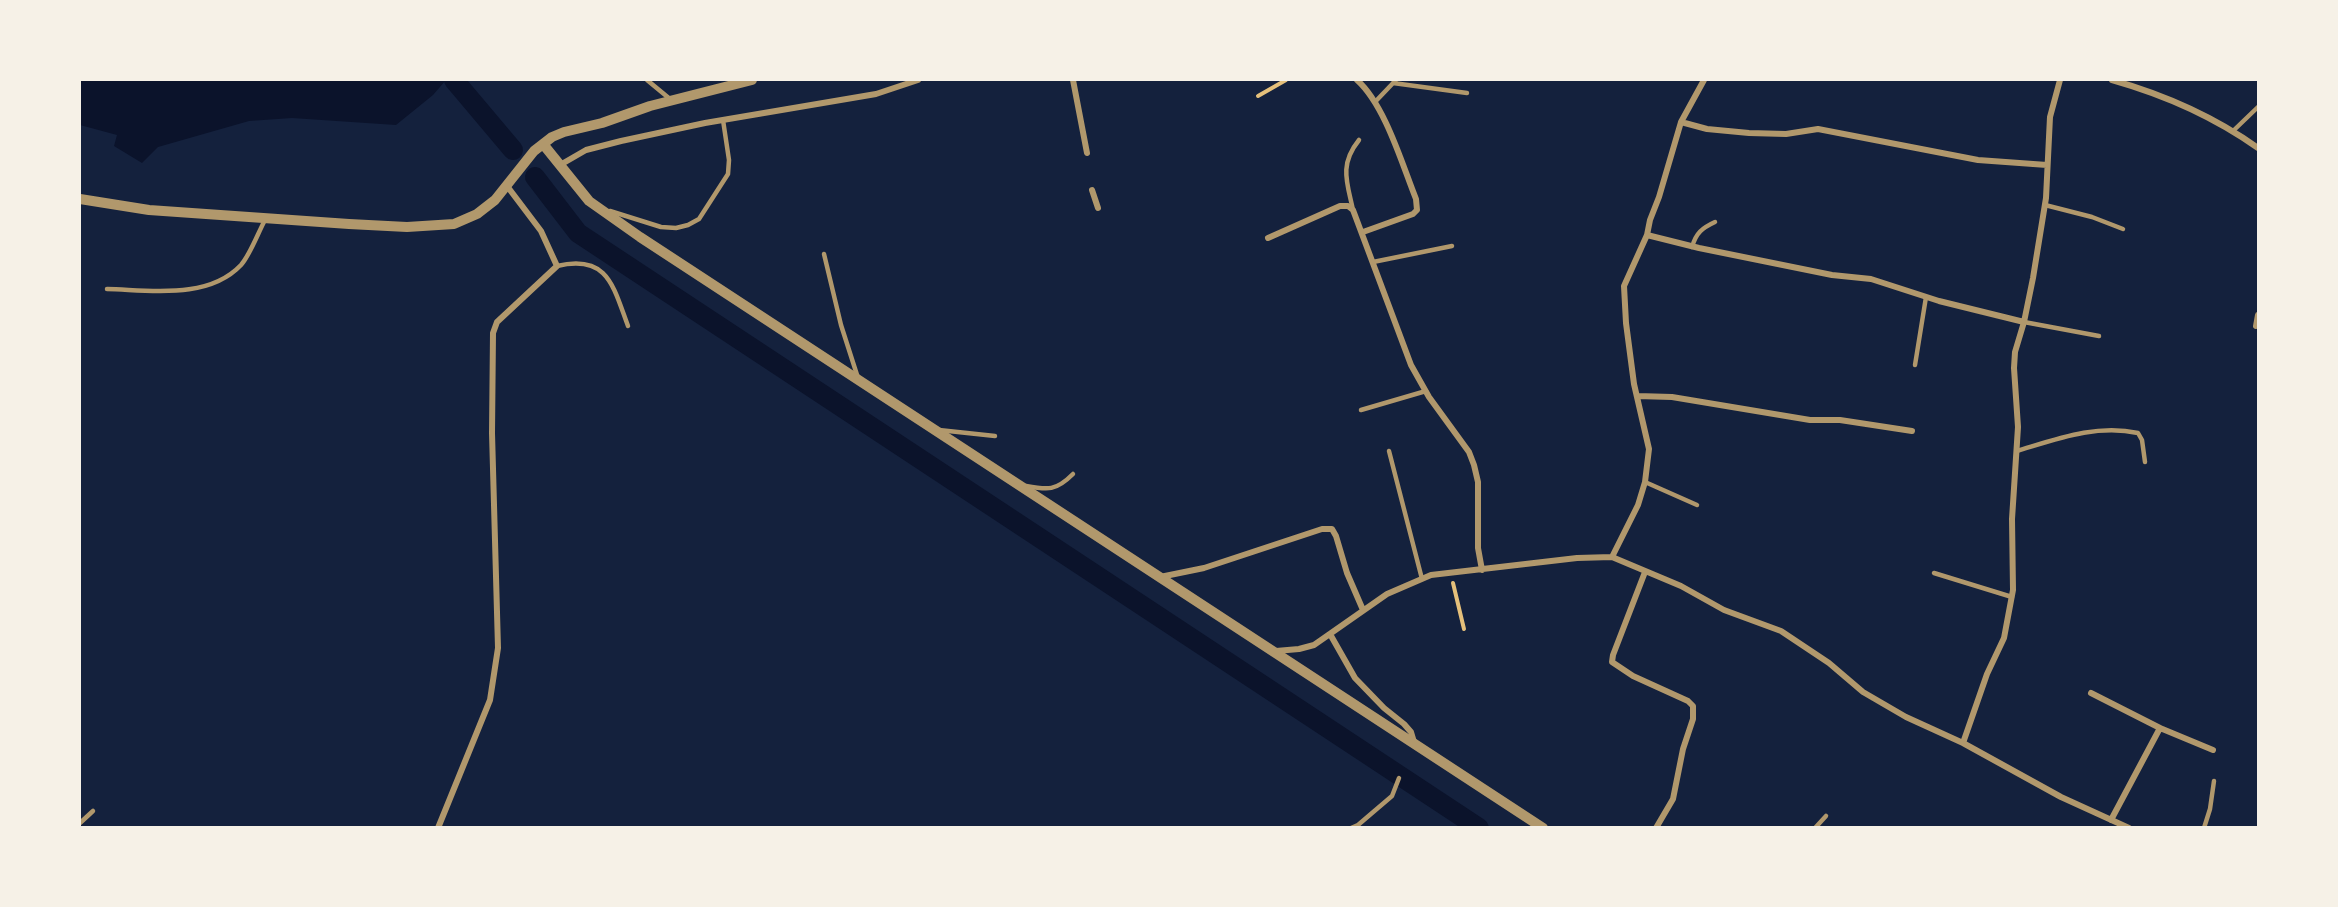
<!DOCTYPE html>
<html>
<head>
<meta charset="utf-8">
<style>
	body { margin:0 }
	#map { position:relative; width:2338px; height:907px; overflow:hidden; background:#14213d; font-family:"Work Sans",sans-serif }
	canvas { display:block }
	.frame { position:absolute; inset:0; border:81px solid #f6f1e7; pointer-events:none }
</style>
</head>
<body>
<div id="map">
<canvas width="2338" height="907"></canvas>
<div class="frame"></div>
</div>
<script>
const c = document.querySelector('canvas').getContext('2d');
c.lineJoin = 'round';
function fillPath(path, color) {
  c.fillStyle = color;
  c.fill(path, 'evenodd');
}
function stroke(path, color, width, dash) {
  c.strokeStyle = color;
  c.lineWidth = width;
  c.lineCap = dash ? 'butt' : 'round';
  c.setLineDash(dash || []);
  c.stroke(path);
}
fillPath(new Path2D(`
	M80,80H446L433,95L396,125L292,118L249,121L158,147L142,163L114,146L117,135L80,125Z`), '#0b132b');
stroke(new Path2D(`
	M454,80L513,150
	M535,177L578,233L1479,828`), '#0b132b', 20);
stroke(new Path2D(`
	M1258,96L1286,80
	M1453,583L1464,629`), '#e5c07b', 4);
stroke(new Path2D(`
	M647,80L670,99
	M1393,83L1467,93
	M1375,102L1396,80
	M2233,131L2258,107
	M2045,205L2092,217L2123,229
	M1353,210C1347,182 1339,165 1359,140
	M610,211L661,227L676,228L688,225L699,219L728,174L729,160L723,120
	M1692,247C1696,233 1702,228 1715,222
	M824,254L841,325L858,378
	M1373,262L1452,246
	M557,266C608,254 613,286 628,326
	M107,289C150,290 208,300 241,265C250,255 258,233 265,220
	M2024,322L2099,336
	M1915,365L1926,297
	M1361,410L1426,391
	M939,430L995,436
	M1389,451L1422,579
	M2017,451C2057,439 2096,424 2138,433L2142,440L2145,462
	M1645,482L1697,505
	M1026,486C1048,490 1056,491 1073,474
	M1934,573L2012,597
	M80,823L93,811
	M1351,828L1358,825L1392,796L1399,778
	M1815,828L1826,816
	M2204,828L2210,809L2214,781`), '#b1986c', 4.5);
stroke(new Path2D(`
	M1073,80L1087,153
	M1357,80C1385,105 1402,164 1416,199L1417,210L1413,214L1363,232
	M2060,80L2050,117L2046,198L2033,278L2024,322L2015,352L2014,368L2018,427L2012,519L2013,590L2004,638L1987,674L1963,743L2061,797L2129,828
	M2112,80C2165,95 2213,116 2258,148
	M1681,122L1704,80
	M560,165L586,150L621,141L705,123L876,94L918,80
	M1092,190L1098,208
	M1647,235L1699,248L1832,275L1871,279L1939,301L2024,322
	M1268,238L1340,206H1348L1353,210L1411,365L1429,397L1469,452L1474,465L1478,482V548L1482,570
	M2256,326L2258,315
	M1637,396L1672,397L1810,420H1840L1912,431
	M1612,557L1681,586L1724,610L1781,631L1829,663L1863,692L1906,717L1963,743
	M1645,572L1613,655L1612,662L1633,676L1688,701L1693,706V719L1683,749L1673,799L1656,828
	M1160,577L1204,568L1322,529H1332L1336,536L1347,573L1363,610
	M1330,634L1355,678L1384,708L1404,724L1411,732L1414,742
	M1276,651L1299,649L1314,645L1387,594L1431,575L1577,558L1612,557L1638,505L1645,482L1649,449L1634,384L1626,323L1624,286L1647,235L1650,220L1659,197L1681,122L1707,129L1749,133L1786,134L1818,129L1978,160L2047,165
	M2091,693L2160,728L2213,750
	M2111,820L2160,728
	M438,828L490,700L498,648L492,433L493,333L497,322L557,266L541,231L507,186`), '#b1986c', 6);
stroke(new Path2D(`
	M543,144L589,201L640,237L1543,828
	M80,199L149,210L349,224L407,227L454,224L477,214L495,200L534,151L552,137L564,132L602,123L650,106L752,80`), '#b1986c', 10);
</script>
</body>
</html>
